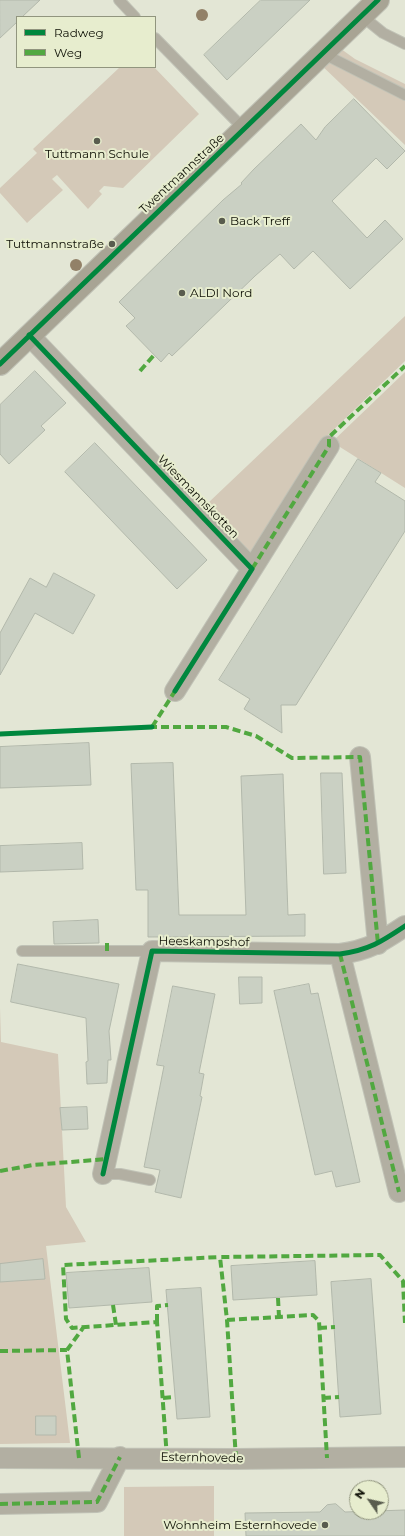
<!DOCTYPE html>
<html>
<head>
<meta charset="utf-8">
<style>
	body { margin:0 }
	#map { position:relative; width:405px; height:1536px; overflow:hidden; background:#e3e6d5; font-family:Montserrat,sans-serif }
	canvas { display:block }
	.legend { position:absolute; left:16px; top:16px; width:140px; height:52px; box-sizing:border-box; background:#e7edce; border:1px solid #91957e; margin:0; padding:5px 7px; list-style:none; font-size:12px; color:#0f1106 }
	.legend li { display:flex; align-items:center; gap:8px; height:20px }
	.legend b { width:20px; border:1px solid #91957e }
	.north { position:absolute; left:349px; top:1480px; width:40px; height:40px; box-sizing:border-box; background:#e7edce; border:1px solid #91957e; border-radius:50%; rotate:304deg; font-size:11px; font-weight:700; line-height:16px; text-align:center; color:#0f1106 }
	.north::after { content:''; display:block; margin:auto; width:14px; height:18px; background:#595c4e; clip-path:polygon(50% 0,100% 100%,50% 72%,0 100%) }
</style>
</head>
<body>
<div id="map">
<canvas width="405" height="1536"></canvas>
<ul class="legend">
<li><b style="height:5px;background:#00873e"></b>Radweg</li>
<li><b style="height:5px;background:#51a840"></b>Weg</li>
</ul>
<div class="north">N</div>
</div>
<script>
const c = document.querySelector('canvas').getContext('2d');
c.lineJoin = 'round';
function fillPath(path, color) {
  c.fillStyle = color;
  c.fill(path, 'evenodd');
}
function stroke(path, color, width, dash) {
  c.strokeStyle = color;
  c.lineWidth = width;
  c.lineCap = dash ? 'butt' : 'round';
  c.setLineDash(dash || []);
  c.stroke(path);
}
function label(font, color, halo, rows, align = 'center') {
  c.font = font + ' Montserrat,sans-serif';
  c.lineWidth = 4;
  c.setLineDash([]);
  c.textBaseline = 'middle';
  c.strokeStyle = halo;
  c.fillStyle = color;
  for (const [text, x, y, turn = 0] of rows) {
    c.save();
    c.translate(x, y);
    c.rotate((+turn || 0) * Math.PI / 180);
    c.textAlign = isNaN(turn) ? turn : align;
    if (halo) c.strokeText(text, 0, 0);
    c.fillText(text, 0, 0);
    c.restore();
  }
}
fillPath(new Path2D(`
	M337,46L355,59L405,84V145L319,63Z
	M120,67H154L199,114L123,188L104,186L99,191L102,194L88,209L57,175L52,179L63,190L27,223L0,193V188L37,153L33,149Z
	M405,316V361L327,436L328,438L252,560L216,522L208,503Z
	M405,372V488L332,442Z
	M0,1008L1,1042L58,1054L66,1207L86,1242L46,1246L70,1443L0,1444Z
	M214,1486V1536H124V1487Z`), '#d4c9b8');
const building = new Path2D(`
	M0,0H40L22,17H17V22L0,38Z
	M261,0H310L227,80L204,55Z
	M354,99L405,151L387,169L376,158L332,201L367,238L385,220L403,239L350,289L313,251L294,269L280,254L255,276L172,356L169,353L161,362L126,326L135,318L119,302L223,200L242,184L241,183L254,169L301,124L316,140L325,127Z
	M35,371L66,403L41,426L45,430L9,464L0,454V405Z
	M95,443L207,560L177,589L65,472Z
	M358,459L381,473L375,482L405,501V531L296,705H281L282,733L244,709L250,699L219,680Z
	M54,573L95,595L73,634L35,613L0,675V633L30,578L46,587Z
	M89,743L91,785L0,788V747Z
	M173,763L179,915H246L241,776L283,774L288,915L305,914V936L148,937V890H136L131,764Z
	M321,773H342L346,873L324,874Z
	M82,843L83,869L0,872V846Z
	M98,920L99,943L54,944L53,922Z
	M18,964L119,984L109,1031L111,1060H108L107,1083L87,1084L86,1062L88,1061L86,1018L11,1002Z
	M239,977H262V1003L240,1004Z
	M309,984L311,994L318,993L360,1182L336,1187L332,1171L315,1175L274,991Z
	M173,986L215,994L199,1073L204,1074L200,1096L202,1097L181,1198L155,1192L160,1170L144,1167L164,1066L157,1065Z
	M87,1107L88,1129L62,1130L60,1108Z
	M43,1259L45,1279L0,1282V1264Z
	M315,1261L317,1295L233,1300L231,1266Z
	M149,1268L152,1302L69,1308L66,1273Z
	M371,1279L381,1414L340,1417L331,1282Z
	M201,1288L210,1417L177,1419L166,1290Z
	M36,1416H56V1435H36Z
	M336,1504L345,1512L405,1510V1536H246L245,1513L320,1512L327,1505Z`);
fillPath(building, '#cad0c3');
stroke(building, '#b2b8ab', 1);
const lane = new Path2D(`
	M119,0L135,17
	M362,16L383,33L405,44
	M155,38L244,129
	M324,54L405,95
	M22,951H152
	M103,1174H120L150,1180`);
const street = new Path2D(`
	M29,335L252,569L175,691
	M252,569L329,446
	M360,757L378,944
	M340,954L399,1192
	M103,1174L152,951L340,954C369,950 381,942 405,926
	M0,1458L236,1459L405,1457
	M0,1504L97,1502L120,1457`);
const secondary = new Path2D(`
	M0,364L378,0`);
stroke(lane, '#c0c2b6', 12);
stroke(street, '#c0c2b6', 22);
stroke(secondary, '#c0c2b6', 24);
stroke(lane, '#b2afa2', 10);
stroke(street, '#b2afa2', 20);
stroke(secondary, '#a8a494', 22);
stroke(new Path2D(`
	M140,371L154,355
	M252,569L329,446V437L405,366
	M149,727H226L256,736L292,758L360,757L378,944
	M152,727L177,688
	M107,951V940
	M340,954L399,1192
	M0,1171L33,1165L107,1159
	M278,1298L279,1317
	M113,1305L116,1325
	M227,1320L313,1315L319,1321L327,1458
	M157,1322V1306L168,1305
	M319,1328L335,1327
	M0,1351L67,1350
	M163,1398L175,1397
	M323,1398L339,1397
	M79,1458L67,1350L83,1328
	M167,1458L157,1322L72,1328L66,1319L63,1265L220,1257
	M236,1459L227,1320L220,1257L380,1255L403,1281L405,1323
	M0,1504L97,1502L120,1457`), '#51a840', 4, [8, 4]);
stroke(new Path2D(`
	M29,335L252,569L175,691
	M0,364L378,0
	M0,734L152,727
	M103,1174L152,951L340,954C369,950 381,942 405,926`), '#00873e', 5);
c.fillStyle = '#928168';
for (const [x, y] of [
	[202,15],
	[76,265]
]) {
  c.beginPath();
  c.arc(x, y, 6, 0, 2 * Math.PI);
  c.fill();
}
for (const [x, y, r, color] of [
	[97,141,4,"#595c4e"],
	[222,221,4,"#595c4e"],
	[112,244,4,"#595c4e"],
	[182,293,4,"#595c4e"],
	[325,1525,4,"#595c4e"]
]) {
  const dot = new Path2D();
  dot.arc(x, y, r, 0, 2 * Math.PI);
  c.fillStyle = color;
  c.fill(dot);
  stroke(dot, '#e7edce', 1.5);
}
label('12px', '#0f1106', '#e7edce', [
	["Tuttmann Schule",97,154,"center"],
	["Back Treff",230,221],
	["Tuttmannstraße",104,244,"right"],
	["ALDI Nord",190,293],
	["Wohnheim Esternhovede",317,1525,"right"]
], 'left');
label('12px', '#0f1106', '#e7edce', [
	["Twentmannstraße",182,174,-43],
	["Wiesmannskotten",198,497,46],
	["Heeskampshof",204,942,1],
	["Esternhovede",202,1458,1]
]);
</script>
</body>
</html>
